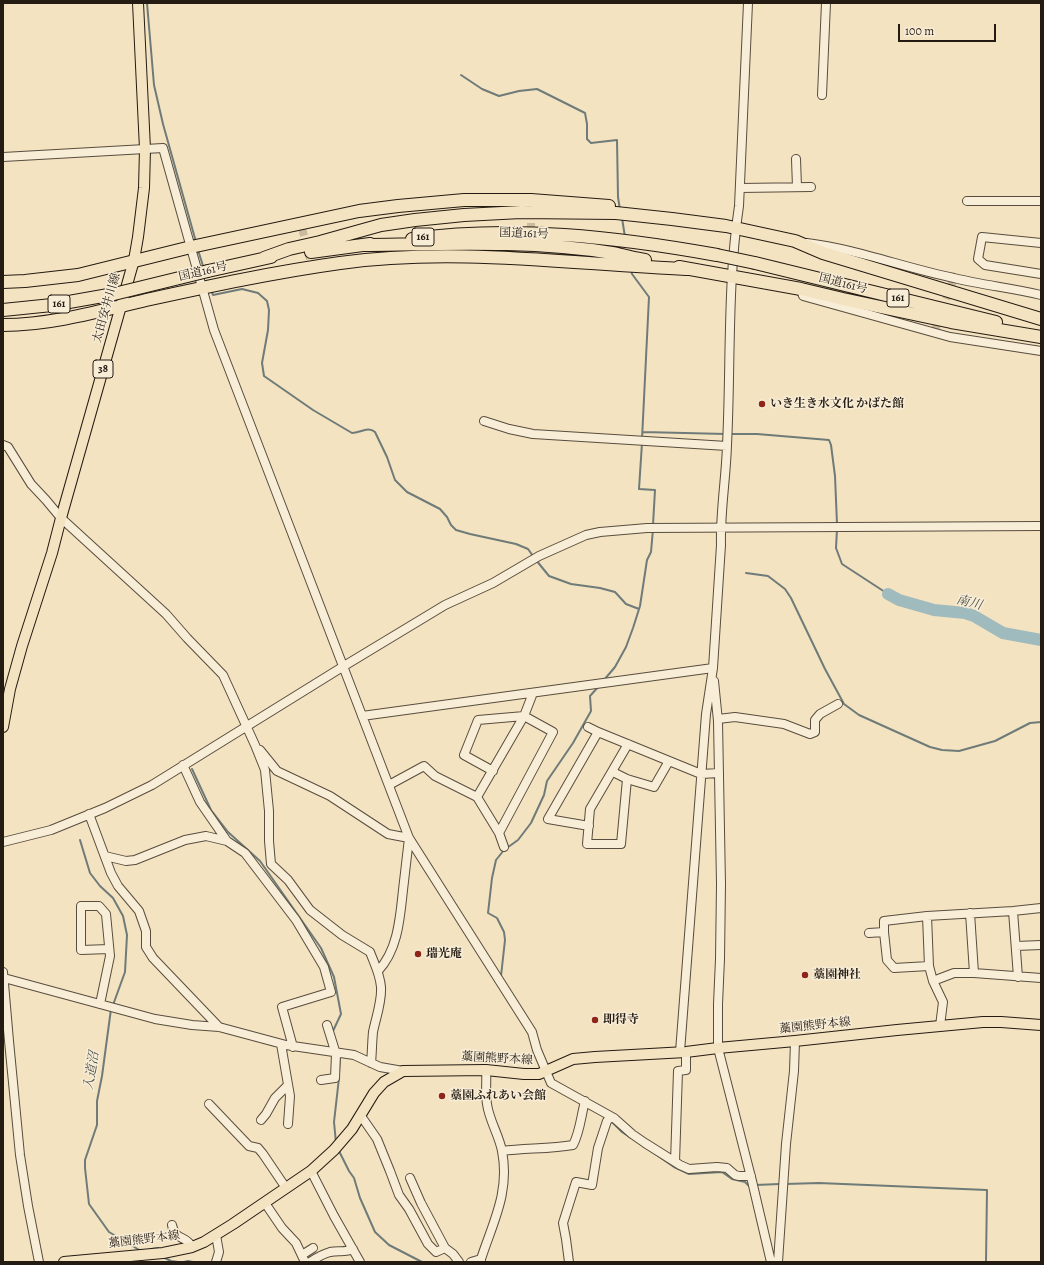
<!DOCTYPE html>
<html>
<head>
<meta charset="utf-8">
<style>
	body { margin:0 }
	#map { position:relative; width:1044px; height:1265px; overflow:hidden; background:#f4e3c1; font-family:Alegreya,serif }
	canvas { display:block }
	.frame { position:absolute; inset:0; border:4px solid #241b12; pointer-events:none }
	.scale { position:absolute; left:898px; top:24px; width:98px; height:18px; box-sizing:border-box; border:2px solid #241b12; border-top:0; padding-left:5px; font-size:12px; line-height:14px; white-space:nowrap; color:#241b12; -webkit-text-stroke:3px #f8edd7; paint-order:stroke }
</style>
</head>
<body>
<div id="map">
<canvas width="1044" height="1265"></canvas>
<div class="frame"></div>
<div class="scale">100 m</div>
</div>
<script>
const c = document.querySelector('canvas').getContext('2d');
c.lineJoin = 'round';
function stroke(path, color, width, dash) {
  c.strokeStyle = color;
  c.lineWidth = width;
  c.lineCap = dash ? 'butt' : 'round';
  c.setLineDash(dash || []);
  c.stroke(path);
}
function label(font, color, halo, rows, align = 'center') {
  c.font = font + ' Alegreya,"Noto Serif JP",serif';
  c.lineWidth = 3;
  c.setLineDash([]);
  c.textBaseline = 'middle';
  c.strokeStyle = halo;
  c.fillStyle = color;
  for (const [text, x, y, turn = 0] of rows) {
    c.save();
    c.translate(x, y);
    c.rotate((+turn || 0) * Math.PI / 180);
    c.textAlign = isNaN(turn) ? turn : align;
    if (halo) c.strokeText(text, 0, 0);
    c.fillText(text, 0, 0);
    c.restore();
  }
}
stroke(new Path2D(`
	M147,3L154,85L163,124L196,242
	M461,75L482,89L499,96L519,91L537,89L585,113L587,124V139L591,143L617,140L618,197L620,210
	M622,218L625,237
	M198,250L204,269
	M631,269L632,274L649,297L642,439
	M211,290L213,295L242,289L258,293L267,301L269,310L268,330L262,363L264,376L313,410L352,433C360,433 368,426 375,432L387,457L395,480L407,492L440,509L447,517L451,525L456,530L470,534L516,544L528,549L533,556
	M643,432L726,434
	M730,434H757L829,440L831,445L835,476L837,524
	M642,443L639,489L655,490L653,525
	M837,529L836,548L842,564L888,594
	M536,560L549,576L571,584L600,588L615,592L626,604L639,609
	M746,573L768,576L785,589L791,598L825,669L844,704L859,715L930,747L942,750L959,751L995,741L1030,723L1041,722
	M604,680L615,667L626,647L633,628L640,606L647,560L651,552L653,529
	M192,769L211,810L228,832L260,861L321,948L334,977L341,1014L333,1031V1033
	M80,840L90,873L100,886L113,898L123,916L127,935L125,972L113,1005
	M501,976L505,940L504,932L497,918L488,913L492,878L496,860L504,850L518,840L531,823L544,795L547,781L573,743L591,711L590,696L599,686
	M111,1009L102,1076L97,1101V1125L85,1160V1168L89,1204L109,1232L141,1251
	M339,1073L340,1056
	M610,1120L622,1132L631,1138
	M336,1143L334,1122L339,1078
	M338,1149L349,1171L354,1178L360,1198L375,1232L389,1245L422,1262
	M648,1149L674,1167L689,1174L722,1172L732,1179L745,1182L749,1186H750
	M785,1184L819,1183L987,1190L986,1262
	M755,1185L780,1184
	M151,1249L158,1248L159,1250
	M163,1257L171,1261L178,1262
	M184,1262L188,1261L193,1262`), '#6e7b79', 2);
stroke(new Path2D(`
	M888,594L899,600L934,610L965,613L974,616L1003,633L1041,640`), '#a0bbbd', 12);
stroke(new Path2D(`
	M531,211V253
	M302,228L312,267
	M934,333L954,278`), '#cabb9e', 8, [8, 4]);
const minor = new Path2D(`
	M822,95L826,3
	M3,157L163,148L214,330L409,838L532,1032L537,1050L551,1083L614,1118L632,1134L645,1143L680,1165L689,1169L717,1167L727,1168L735,1175L739,1176H751
	M796,159L797,187
	M740,188L811,187
	M967,201H1041
	M807,243C856,249 905,268 954,278C982,285 1012,288 1041,295
	M1041,243L982,237L978,259L985,265L1041,274
	M801,289L803,296L950,337L1041,351
	M484,421L509,429L533,434L727,446
	M3,445L8,447L31,484L46,500L61,518L166,614L187,638L223,675L255,745L265,770L269,811V841L271,864L288,880L310,910L342,935L370,952C374,963 380,974 381,987C382,1002 376,1017 373,1032C372,1042 372,1053 371,1063
	M714,681L718,721L721,884L720,959L718,1004V1048L752,1181L771,1262
	M362,716L713,668
	M718,719L735,717L784,724L810,734L815,732V720L820,714L838,704
	M588,727L598,732
	M260,750L277,771L330,796L388,834L409,838
	M183,765L200,802L227,841
	M493,771L464,755L478,720L524,716L553,732L499,833
	M613,772L627,779L654,787L669,761
	M627,779L621,844H587L590,809L628,744
	M389,785L424,766L435,776L477,797L499,833L504,847
	M477,797L524,716L533,693
	M89,814L111,873L118,886L139,911L146,931V947L153,958L219,1027
	M589,826L548,819L598,732L701,774L719,773
	M3,842L51,830L105,808L152,785L344,666L445,605L493,583L539,556L586,535L600,532L647,528L1041,526
	M105,856L126,861L135,860L185,840L206,836L227,841L245,853L296,920L324,967L331,992L282,1007L293,1047
	M1013,911L1018,977
	M970,913L974,973
	M927,916L929,966L933,981L943,1002L940,1026
	M869,933L884,932
	M1016,946L1041,945
	M929,966L894,968L887,960L884,932V921L927,916L1013,911L1041,908
	M378,971C398,950 400,918 403,890C405,873 407,856 409,838
	M3,972L9,1041L20,1155L28,1206L39,1262
	M4,978L155,1019L192,1025L219,1027L286,1045L354,1055L380,1067L403,1071
	M933,981L954,973H974L1041,978
	M100,1004L110,956L106,914L99,906H81V950L109,949
	M281,1044L290,1096L288,1124
	M680,1052L706,714L713,668L721,545C720,512 726,479 727,445C731,366 727,285 739,206L748,3
	M321,1080L335,1078L336,1054L327,1025
	M209,1104L249,1146L258,1148L263,1154L286,1188
	M361,1116L377,1139L390,1171L399,1195L409,1209L428,1244L436,1252L445,1248L453,1254L459,1262
	M261,1120L266,1114L275,1098L288,1085
	M502,1151C526,1148 550,1149 573,1145C580,1132 581,1116 585,1101
	M675,1162L678,1071L686,1070V1052
	M311,1171L334,1216L360,1262
	M410,1178L421,1203L445,1248
	M265,1203L282,1228L296,1243L305,1262
	M172,1225C175,1241 186,1235 192,1247
	M216,1235L219,1252L216,1262
	M302,1255L313,1248
	M310,1262C316,1258 323,1254 330,1252C339,1250 345,1253 353,1249
	M471,1262L481,1259
	M481,1262V1259C493,1222 510,1192 502,1151C499,1135 489,1120 487,1104C485,1093 487,1081 486,1070
	M569,1262L566,1239L563,1223L576,1182L592,1185L598,1148L607,1121L610,1118H614
	M778,1262L786,1144L794,1071L795,1041`);
const major = new Path2D(`
	M3,727L10,689L22,646L52,553L61,518L134,260L138,237L144,188L145,149L138,3
	M64,1262L163,1253L192,1247L204,1242L233,1224L311,1171L334,1150L352,1129L374,1093L384,1082L403,1071L486,1070L524,1074H539L573,1059L595,1057L686,1052L718,1048L795,1041L897,1030L983,1022H1001L1041,1025`);
const highway = new Path2D(`
	M412,239C512,225 617,237 717,255
	M362,245C446,244 530,240 612,253C623,255 634,258 645,260
	M311,252L370,244
	M264,258L289,249L320,242L381,225L415,220L464,215L521,212L616,213L672,219L726,226L795,241L823,253L1041,319
	M755,263L996,322
	M679,267L801,289L843,299L951,322L1041,337
	M208,271L271,257
	M3,282L25,281L78,275L191,247L359,211L398,206L464,200H531L609,206
	M3,310L52,305L114,294
	M3,325C51,325 100,311 146,300C210,286 275,272 340,263C454,247 572,264 686,269`);
stroke(minor, '#584d3e', 10);
stroke(major, '#241b12', 12);
stroke(highway, '#241b12', 14);
stroke(minor, '#f8edd7', 8);
stroke(major, '#f4e3c1', 10);
stroke(highway, '#f4e3c1', 12);
const highwayBridge = new Path2D(`
	M717,255L755,263
	M114,294L208,271`);
stroke(highwayBridge, '#241b12', 14, []);
stroke(highwayBridge, '#f4e3c1', 12);
for (const [x, y, r, color] of [
	[762,404,4,"#8f2418"],
	[418,954,4,"#8f2418"],
	[805,975,4,"#8f2418"],
	[595,1020,4,"#8f2418"],
	[442,1096,4,"#8f2418"]
]) {
  const dot = new Path2D();
  dot.arc(x, y, r, 0, 2 * Math.PI);
  c.fillStyle = color;
  c.fill(dot);
  stroke(dot, '#f8edd7', 1.5);
}
for (const [x, y, w] of [
	[423,237,22],
	[898,298,22],
	[59,304,22],
	[103,369,20]
]) {
  const box = new Path2D();
  box.roundRect(x - w / 2, y - 9, w, 18, 3);
  c.fillStyle = '#f8edd7';
  c.fill(box);
  stroke(box, '#241b12', 1);
}
label('bold 11px', '#241b12', null, [
	["161",423,237],
	["161",898,298],
	["161",59,304],
	["38",103,369]
]);
label('12px', '#241b12', '#f8edd7', [
	["国道161号",524,234,2],
	["国道161号",203,272,-13],
	["国道161号",843,284,14],
	["太田安井川線",107,308,-74],
	["藁園熊野本線",815,1026,-6],
	["藁園熊野本線",497,1059,3],
	["藁園熊野本線",144,1240,-7]
]);
label('bold 12px', '#241b12', '#f8edd7', [
	["いき生き水文化 かばた館",770,404],
	["瑞光庵",426,954],
	["藁園神社",813,975],
	["即得寺",603,1020],
	["藁園ふれあい会館",450,1096]
], 'left');
label('italic 13px', '#4f534e', '#f8edd7', [
	["南川",969,603,15],
	["入道沼",92,1071,-81]
]);
</script>
</body>
</html>
